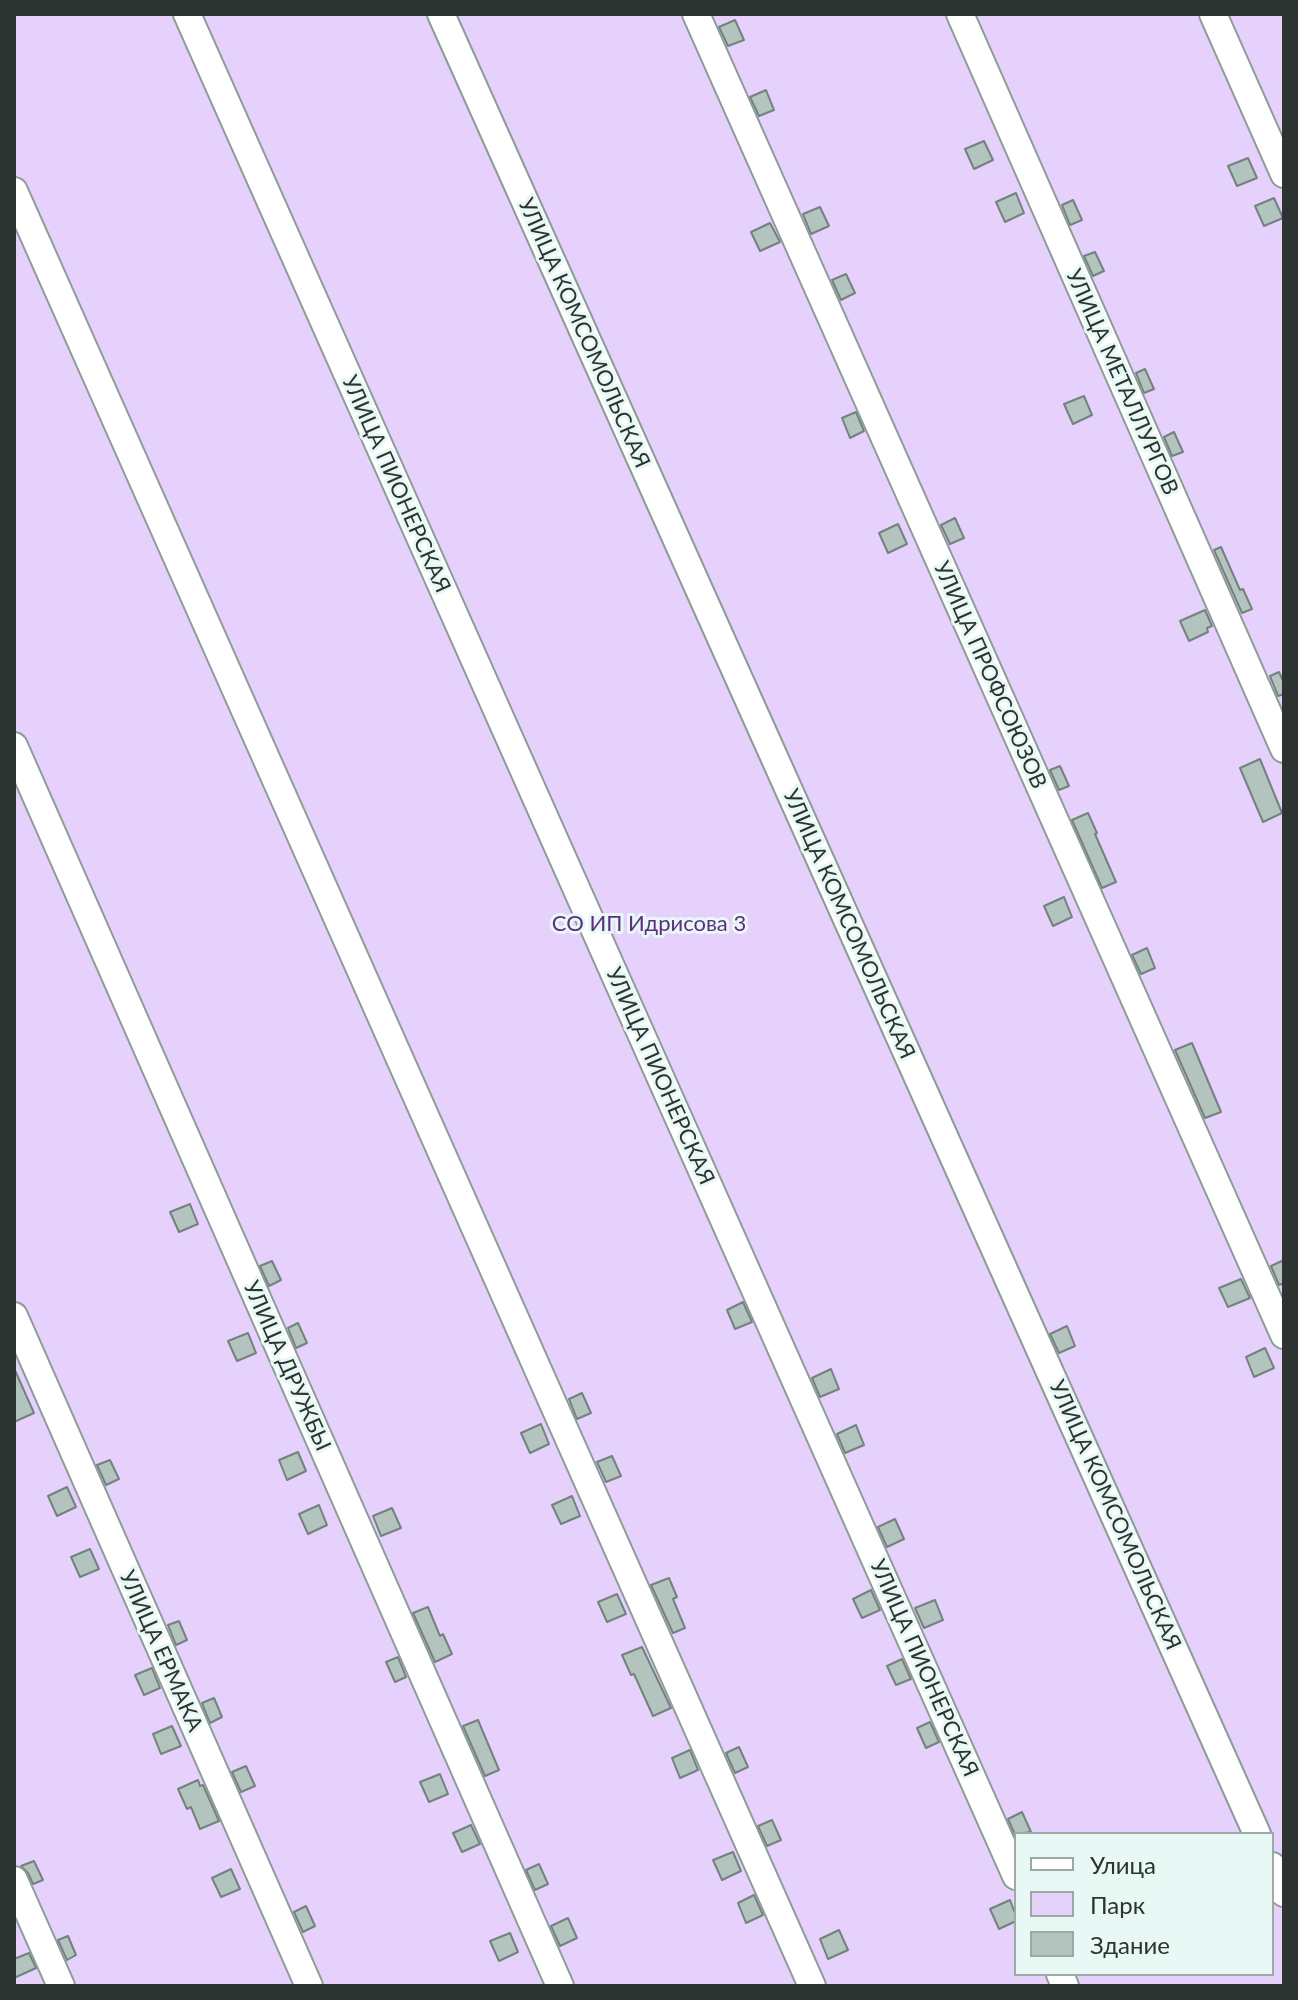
<!DOCTYPE html>
<html>
<head>
<meta charset="utf-8">
<style>
	body { margin:0 }
	#map { position:relative; width:1298px; height:2000px; overflow:hidden; background:#e8f8f4; font-family:Lato,sans-serif }
	canvas { display:block }
	.frame { position:absolute; inset:0; border:16px solid #2d3331; pointer-events:none }
	.legend { position:absolute; left:1014px; top:1832px; width:260px; height:144px; box-sizing:border-box; background:#e8f8f4; border:2px solid #9da9a6; margin:0; padding:10px 14px; list-style:none; font-size:24px; color:#2d3331 }
	.legend li { display:flex; align-items:center; gap:16px; height:40px }
	.legend b { width:40px; border:2px solid #9da9a6 }
</style>
</head>
<body>
<div id="map">
<canvas width="1298" height="2000"></canvas>
<div class="frame"></div>
<ul class="legend">
<li><b style="height:10px;background:#fff"></b>Улица</li>
<li><b style="height:22px;background:#e6d1fd"></b>Парк</li>
<li><b style="height:22px;background:#b3c3be"></b>Здание</li>
</ul>
</div>
<script>
const c = document.querySelector('canvas').getContext('2d');
c.lineJoin = 'round';
function fillPath(path, color) {
  c.fillStyle = color;
  c.fill(path, 'evenodd');
}
function stroke(path, color, width, dash) {
  c.strokeStyle = color;
  c.lineWidth = width;
  c.lineCap = dash ? 'butt' : 'round';
  c.setLineDash(dash || []);
  c.stroke(path);
}
function label(font, color, halo, rows, align = 'center') {
  c.font = font + ' Lato,sans-serif';
  c.lineWidth = 6;
  c.setLineDash([]);
  c.textBaseline = 'middle';
  c.strokeStyle = halo;
  c.fillStyle = color;
  for (const [text, x, y, turn = 0] of rows) {
    c.save();
    c.translate(x, y);
    c.rotate((+turn || 0) * Math.PI / 180);
    c.textAlign = isNaN(turn) ? turn : align;
    if (halo) c.strokeText(text, 0, 0);
    c.fillText(text, 0, 0);
    c.restore();
  }
}
fillPath(new Path2D(`
	M14,14H1284V1986H14ZM1016,1834H1272V1974H1016Z`), '#e6d1fd');
const building = new Path2D(`
	M735,20L744,40L728,46L719,27Z
	M766,90L774,110L759,116L750,97Z
	M984,141L993,160L974,169L965,149Z
	M1248,158L1257,178L1237,186L1228,166Z
	M1016,193L1024,213L1005,222L996,202Z
	M1274,198L1283,218L1264,226L1255,206Z
	M1073,200L1082,220L1070,225L1062,205Z
	M820,207L829,226L811,234L803,214Z
	M770,223L780,242L760,251L751,232Z
	M1095,252L1104,271L1093,276L1084,256Z
	M846,274L855,293L841,300L832,280Z
	M1145,369L1154,389L1144,393L1136,373Z
	M1084,396L1092,415L1073,424L1064,404Z
	M856,412L864,431L850,438L842,418Z
	M1174,432L1183,452L1172,456L1164,437Z
	M955,518L964,538L950,544L941,525Z
	M898,524L907,544L888,553L879,533Z
	M1221,547L1240,590L1243,589L1252,609L1242,613L1214,550Z
	M1205,610L1212,626L1207,628L1208,632L1189,641L1180,621Z
	M1279,672L1284,683V694L1278,696L1270,676Z
	M1260,759L1282,813L1263,822L1240,768Z
	M1060,766L1069,786L1059,790L1050,770Z
	M1088,813L1097,833L1095,834L1116,882L1102,888L1072,820Z
	M1064,897L1072,917L1053,926L1044,906Z
	M1147,948L1155,968L1141,974L1132,955Z
	M1192,1043L1221,1112L1205,1118L1175,1050Z
	M190,1204L198,1224L179,1232L170,1212Z
	M1284,1260V1283L1279,1285L1271,1266Z
	M272,1261L281,1280L269,1286L260,1266Z
	M1241,1279L1250,1298L1228,1307L1219,1288Z
	M743,1302L752,1322L735,1329L727,1310Z
	M298,1323L307,1343L296,1348L288,1328Z
	M1067,1326L1075,1346L1059,1353L1050,1334Z
	M248,1333L256,1353L237,1361L228,1341Z
	M1265,1348L1274,1368L1254,1377L1246,1357Z
	M14,1368L34,1413L14,1422Z
	M831,1369L839,1389L820,1397L812,1378Z
	M582,1393L591,1413L577,1419L569,1399Z
	M541,1424L549,1444L530,1453L521,1433Z
	M856,1425L864,1445L845,1453L837,1434Z
	M298,1452L306,1471L287,1480L279,1460Z
	M612,1456L621,1476L606,1482L597,1462Z
	M110,1460L119,1479L106,1485L97,1465Z
	M67,1487L76,1507L57,1516L48,1496Z
	M572,1496L580,1516L561,1524L552,1505Z
	M319,1505L327,1525L308,1534L299,1514Z
	M392,1508L401,1528L381,1536L373,1516Z
	M895,1519L904,1539L887,1547L878,1527Z
	M90,1549L99,1569L80,1577L71,1557Z
	M669,1578L677,1597L673,1599L685,1628L673,1633L651,1585Z
	M871,1590L880,1610L862,1618L853,1599Z
	M617,1594L626,1614L607,1622L598,1602Z
	M935,1600L943,1620L924,1628L915,1608Z
	M428,1607L440,1636L443,1634L452,1654L435,1662L413,1613Z
	M179,1621L187,1640L176,1645L168,1625Z
	M642,1647L671,1708L653,1716L634,1674L631,1675L622,1655Z
	M398,1657L406,1677L395,1682L386,1662Z
	M902,1659L911,1679L896,1685L887,1666Z
	M152,1668L160,1688L144,1695L135,1675Z
	M214,1698L222,1717L210,1723L202,1703Z
	M478,1720L499,1770L485,1776L463,1726Z
	M930,1722L939,1742L926,1748L917,1728Z
	M172,1726L181,1746L161,1754L153,1734Z
	M739,1747L748,1767L735,1773L726,1753Z
	M690,1750L698,1770L680,1778L672,1758Z
	M246,1766L255,1786L241,1792L232,1772Z
	M440,1774L448,1794L429,1802L420,1782Z
	M198,1780L200,1786L203,1785L219,1821L200,1829L191,1807L187,1809L178,1789Z
	M1022,1812L1031,1832L1016,1834V1837L1008,1819Z
	M772,1820L781,1840L767,1846L758,1826Z
	M471,1825L480,1844L462,1852L453,1833Z
	M733,1852L741,1871L722,1880L713,1860Z
	M34,1861L43,1880L33,1884L28,1873L21,1866Z
	M539,1864L548,1884L535,1890L526,1870Z
	M231,1869L240,1889L221,1897L212,1878Z
	M754,1895L763,1915L746,1923L738,1903Z
	M1010,1900L1016,1916V1921L999,1929L990,1909Z
	M306,1906L315,1926L303,1932L294,1912Z
	M568,1918L577,1938L560,1946L551,1926Z
	M839,1930L848,1950L828,1959L820,1939Z
	M510,1933L518,1952L499,1961L490,1941Z
	M68,1936L76,1955L67,1960L58,1940Z
	M29,1953L36,1968L14,1978V1959Z`);
fillPath(building, '#b3c3be');
stroke(building, '#73827e', 2);
const minor = new Path2D(`
	M187,14L1016,1876
	M441,14L1257,1834
	M696,14L1284,1335
	M960,14L1284,749
	M1213,14L1284,174
	M14,191L812,1986
	M14,746L560,1986
	M14,1316L309,1986
	M1272,1866L1284,1893
	M14,1880L61,1986
	M1060,1974L1065,1986`);
stroke(minor, '#8d9c98', 30);
stroke(minor, '#fff', 26);
label('22px', '#2d3331', '#e8f8f4', [
	["УЛИЦА КОМСОМОЛЬСКАЯ",584,333,66],
	["УЛИЦА МЕТАЛЛУРГОВ",1122,382,66],
	["УЛИЦА ПИОНЕРСКАЯ",396,484,66],
	["УЛИЦА ПРОФСОЮЗОВ",990,675,66],
	["УЛИЦА КОМСОМОЛЬСКАЯ",849,924,66],
	["УЛИЦА ПИОНЕРСКАЯ",660,1076,66],
	["УЛИЦА ДРУЖБЫ",287,1366,66],
	["УЛИЦА КОМСОМОЛЬСКАЯ",1115,1515,66],
	["УЛИЦА ЕРМАКА",161,1651,66],
	["УЛИЦА ПИОНЕРСКАЯ",924,1668,66]
]);
label('22px', '#5e2e84', '#e8f8f4', [
	["СО ИП Идрисова 3",649,924]
]);
</script>
</body>
</html>
